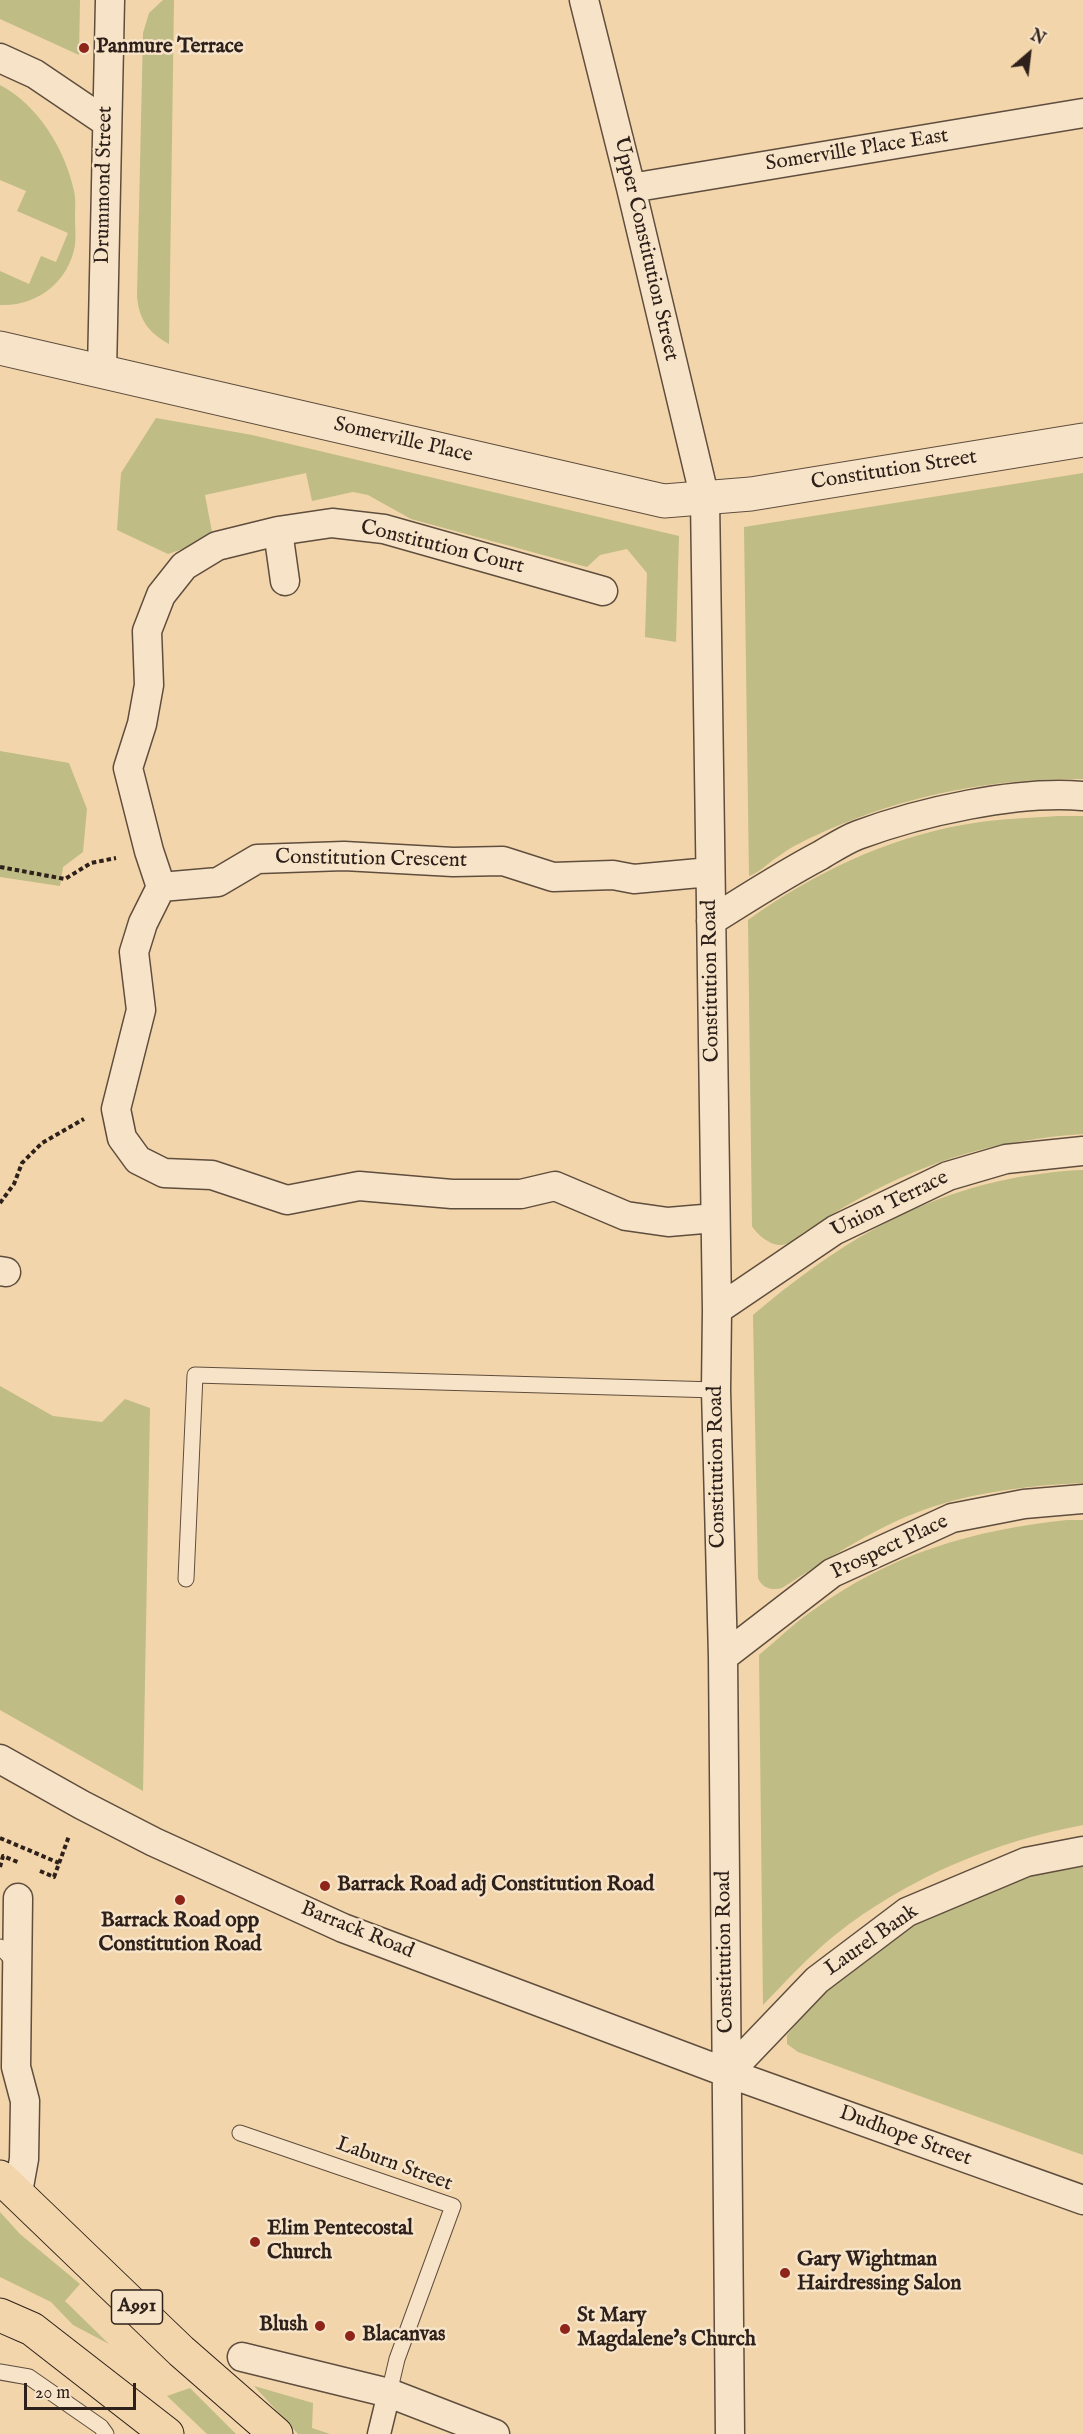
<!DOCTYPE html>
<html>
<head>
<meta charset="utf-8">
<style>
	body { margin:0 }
	#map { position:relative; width:1083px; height:2434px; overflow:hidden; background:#f2d5aa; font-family:"IM FELL English",serif }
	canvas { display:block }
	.north { position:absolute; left:999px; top:24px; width:60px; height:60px; -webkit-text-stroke:4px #f7e4c8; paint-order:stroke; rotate:28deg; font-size:16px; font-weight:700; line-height:24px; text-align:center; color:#2e201a }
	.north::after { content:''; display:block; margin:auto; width:21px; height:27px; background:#2e201a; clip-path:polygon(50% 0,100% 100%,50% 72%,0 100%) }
	.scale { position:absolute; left:24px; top:2383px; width:112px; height:27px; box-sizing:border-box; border:3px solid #2e201a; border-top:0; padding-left:8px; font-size:18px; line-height:21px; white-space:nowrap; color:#2e201a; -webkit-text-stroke:4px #f7e4c8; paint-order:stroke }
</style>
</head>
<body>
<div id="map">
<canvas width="1083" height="2434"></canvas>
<div class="north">N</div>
<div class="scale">20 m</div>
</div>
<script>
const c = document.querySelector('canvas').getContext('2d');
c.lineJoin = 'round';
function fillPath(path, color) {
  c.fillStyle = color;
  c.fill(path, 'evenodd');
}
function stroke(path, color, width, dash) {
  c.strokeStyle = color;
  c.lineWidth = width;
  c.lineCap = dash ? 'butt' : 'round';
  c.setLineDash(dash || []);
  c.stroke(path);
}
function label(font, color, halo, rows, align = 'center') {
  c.font = font + ' "IM FELL English",serif';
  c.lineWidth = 5;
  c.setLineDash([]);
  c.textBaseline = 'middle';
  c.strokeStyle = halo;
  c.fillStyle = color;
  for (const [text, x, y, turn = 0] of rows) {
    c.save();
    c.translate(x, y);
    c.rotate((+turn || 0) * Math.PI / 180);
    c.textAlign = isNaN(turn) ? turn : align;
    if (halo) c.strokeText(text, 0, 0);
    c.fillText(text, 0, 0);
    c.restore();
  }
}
fillPath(new Path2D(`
	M0,0H80L79,55L0,19Z
	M163,0H174L169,344C148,332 139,320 137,296L143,33L149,13Z
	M0,85C38,105 65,149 74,191C76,199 75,209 75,218C75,227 76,237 75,245C69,282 36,307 0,305V271L29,284L41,256L56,262L68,233L17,211L26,191L0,180Z
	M156,418L252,435L679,536L676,642L645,637L647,573L627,549L600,555L587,567L411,519L368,495L353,492L312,501L306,473L205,495L212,532L191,546L168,554L117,530L121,473Z
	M1083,473V779C993,778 906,795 823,832C808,839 792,846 779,856C769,862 759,873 749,876L744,527Z
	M0,751L69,763L87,809L83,852L63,867L60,886L0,877Z
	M1059,816H1083V1134C999,1140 934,1158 860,1198C842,1208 825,1218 809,1229C801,1233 794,1241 786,1244C774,1249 757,1235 752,1226L748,920C812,874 885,839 962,825C994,819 1026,818 1059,816Z
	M1083,1170V1483C1034,1485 982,1491 935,1506C879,1524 831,1557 782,1588C772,1591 762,1588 758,1578L753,1315C833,1247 914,1196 1019,1177C1040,1174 1062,1170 1083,1170Z
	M0,1386L53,1416L102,1422L125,1399L150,1408L143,1791L0,1710Z
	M1067,1520H1083V1825C993,1842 907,1878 835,1935C809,1956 786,1981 763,2005L759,1655C777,1640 793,1624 812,1611C890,1554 972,1530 1067,1520Z
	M1083,1863V2155L798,2052L787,2044V2035L812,2005L840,1979L905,1929L1014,1879Z
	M0,2212L20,2234L80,2284L65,2301L109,2344L73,2325L51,2302L0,2277Z
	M254,2386L313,2403L312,2428L330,2434H298Z
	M190,2388L236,2434H207L167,2396Z`), '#bfbc85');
const service = new Path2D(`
	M186,1579L195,1375L716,1390
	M0,1947L17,1964
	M240,2133L453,2206L397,2359L389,2393
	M0,2372L29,2377L101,2427L106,2434`);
const pedestrian = new Path2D(`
	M379,2434L389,2393`);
const minor = new Path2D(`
	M584,0L631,188L705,499L717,1310L716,1390L723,1657L730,2434
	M0,58L35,74L106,122
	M631,188L1083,113
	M102,371L110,0
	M278,531L285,581
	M161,887L143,923L134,952L141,1010L116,1109L122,1138L138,1160L164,1173L212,1175L287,1200L359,1186L452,1194H521L555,1186L626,1216L668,1222L715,1218
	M161,887L149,851L128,768L142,724L149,685L147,631L161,595L184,566L217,546L278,531L332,523L384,529L603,591
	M161,887L218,882L257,859L344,856L453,862L503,861L553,877L613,875L634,879L710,872
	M711,921C747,898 783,875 821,855C833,848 845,840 858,835C920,812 1017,790 1083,796
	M0,1271L6,1272
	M717,1310L835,1230L948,1176L1006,1159L1083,1151
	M723,1657L832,1573L952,1518L1024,1504L1083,1499
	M0,1759L82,1805L154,1842L343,1928L728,2073L1083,2200
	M728,2073L817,1980L907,1912L1026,1862L1083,1851
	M18,2192L24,2159L25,2101L16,2067L18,1898
	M242,2357L389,2393L495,2434`);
const tertiary = new Path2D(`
	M0,348L664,501L751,494L1083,440`);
const primary = new Path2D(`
	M0,2177L181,2351L276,2434
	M0,2315L32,2329L167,2434`);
stroke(service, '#5f4d3e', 17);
stroke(pedestrian, '#5f4d3e', 25);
stroke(minor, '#5f4d3e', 31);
stroke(tertiary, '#5f4d3e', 35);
stroke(primary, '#2e201a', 35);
stroke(new Path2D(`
	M0,867L65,879L91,863L116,858
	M0,1203L14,1184L22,1163L42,1143L84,1119
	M0,1838L59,1863
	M0,1867L3,1856L20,1863
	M40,1871L54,1877L69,1836`), '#2e201a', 4, [4.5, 3]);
stroke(service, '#f7e4c8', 15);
stroke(pedestrian, '#f7e4c8', 22);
stroke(minor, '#f7e4c8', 28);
stroke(tertiary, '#f7e4c8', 33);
stroke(primary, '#f2d5aa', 33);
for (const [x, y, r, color] of [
	[84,48,6,"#8f2418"],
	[325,1886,6,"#8f2418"],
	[180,1900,6,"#8f2418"],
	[255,2242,6,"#8f2418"],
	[785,2273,6,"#8f2418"],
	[320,2326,6,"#8f2418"],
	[565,2329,6,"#8f2418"],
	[350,2336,6,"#8f2418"]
]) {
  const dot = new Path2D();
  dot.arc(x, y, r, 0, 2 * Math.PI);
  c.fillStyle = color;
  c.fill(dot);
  stroke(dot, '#f7e4c8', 2);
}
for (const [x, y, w] of [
	[137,2307,51]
]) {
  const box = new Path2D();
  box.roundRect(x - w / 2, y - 17, w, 34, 4.5);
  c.fillStyle = '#f7e4c8';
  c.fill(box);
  stroke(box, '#2e201a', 1.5);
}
label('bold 20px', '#2e201a', null, [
	["A991",137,2307]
]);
label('bold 21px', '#2e201a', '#f7e4c8', [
	["Panmure Terrace",96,48],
	["Barrack Road adj Constitution Road",337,1886],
	["Barrack Road opp",180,1922,"center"],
	["Constitution Road",180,1946,"center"],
	["Elim Pentecostal",267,2230],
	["Church",267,2254],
	["Gary Wightman",797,2261],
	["Hairdressing Salon",797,2285],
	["St Mary",577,2317],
	["Magdalene's Church",577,2341],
	["Blush",308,2326,"right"],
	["Blacanvas",362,2336]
], 'left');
label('21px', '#2e201a', '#f7e4c8', [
	["Somerville Place East",857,151,-9],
	["Drummond Street",105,185,-89],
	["Upper Constitution Street",645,249,77],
	["Somerville Place",403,441,13],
	["Constitution Street",894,471,-9],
	["Constitution Court",442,548,14],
	["Constitution Crescent",371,860,1],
	["Constitution Road",712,981,-91],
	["Union Terrace",890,1205,-26],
	["Constitution Road",718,1467,-91],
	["Prospect Place",890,1548,-25],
	["Barrack Road",357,1931,22],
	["Laurel Bank",872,1941,-35],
	["Constitution Road",726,1952,-91],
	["Dudhope Street",905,2137,20],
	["Laburn Street",394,2165,20]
]);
</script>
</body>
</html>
